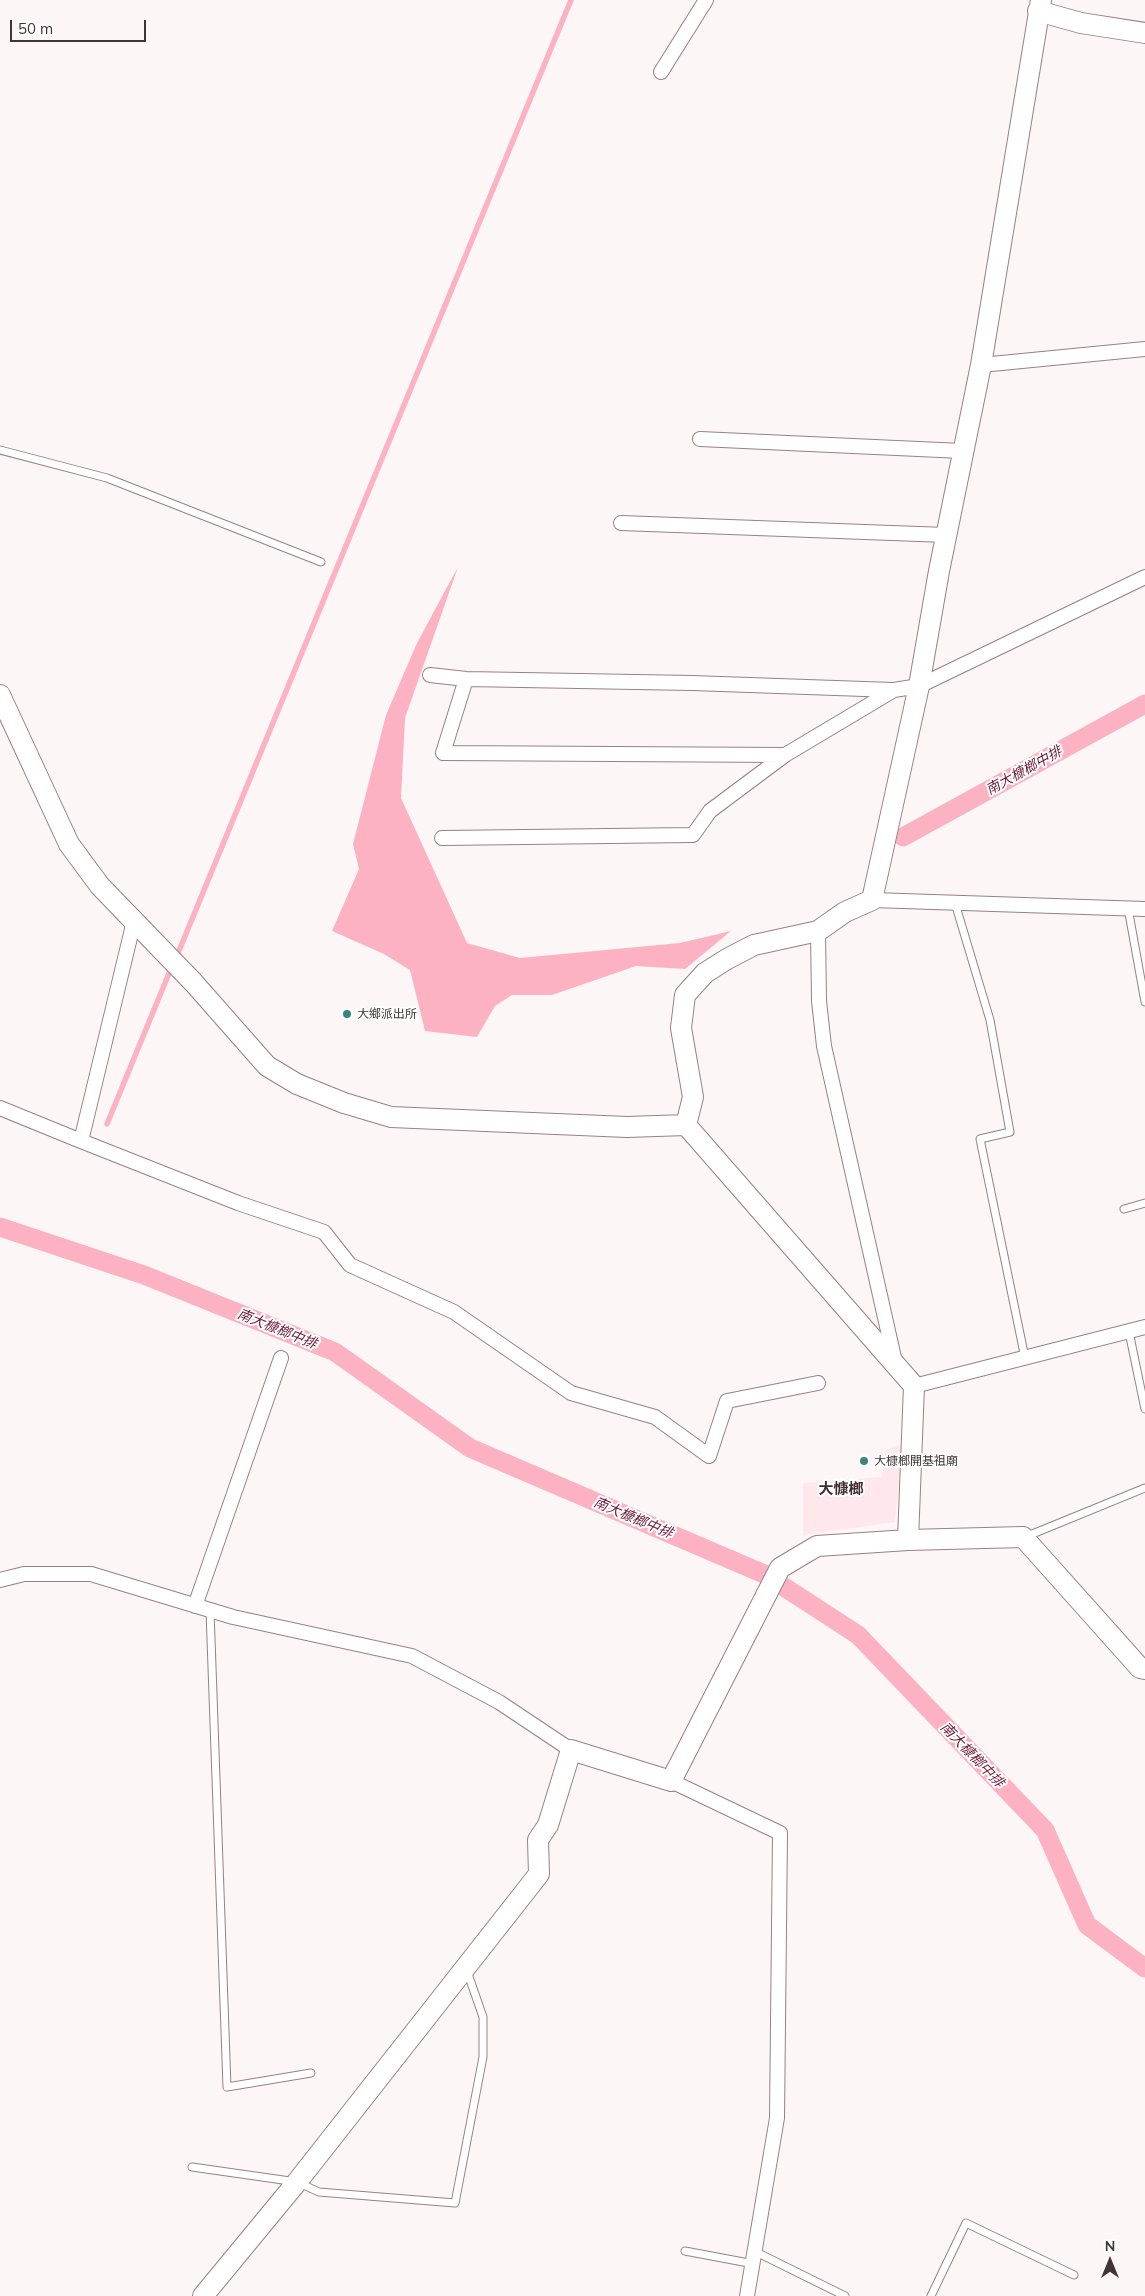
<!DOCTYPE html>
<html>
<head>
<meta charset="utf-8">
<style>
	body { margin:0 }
	#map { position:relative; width:1145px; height:2296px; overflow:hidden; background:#fcf6f7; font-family:Mulish,sans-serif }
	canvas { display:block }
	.north { position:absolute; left:1085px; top:2236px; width:50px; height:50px; -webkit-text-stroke:4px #fff; paint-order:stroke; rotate:0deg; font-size:14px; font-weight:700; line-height:20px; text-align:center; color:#3f3436 }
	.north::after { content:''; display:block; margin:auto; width:18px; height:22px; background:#3f3436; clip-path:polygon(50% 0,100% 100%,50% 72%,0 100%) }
	.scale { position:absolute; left:10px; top:20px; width:136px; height:22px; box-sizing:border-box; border:2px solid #3f3436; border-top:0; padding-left:6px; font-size:15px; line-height:18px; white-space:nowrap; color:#3f3436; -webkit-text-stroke:4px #fff; paint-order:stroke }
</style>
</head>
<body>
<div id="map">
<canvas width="1145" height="2296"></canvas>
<div class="north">N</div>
<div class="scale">50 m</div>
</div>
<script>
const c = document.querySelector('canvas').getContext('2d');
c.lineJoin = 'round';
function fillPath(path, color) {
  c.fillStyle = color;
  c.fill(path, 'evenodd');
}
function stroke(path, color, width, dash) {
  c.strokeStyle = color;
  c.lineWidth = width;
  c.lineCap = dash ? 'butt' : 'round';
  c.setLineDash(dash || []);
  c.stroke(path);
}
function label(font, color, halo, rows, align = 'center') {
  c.font = font + ' Mulish,"Noto Sans TC",sans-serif';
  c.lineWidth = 4;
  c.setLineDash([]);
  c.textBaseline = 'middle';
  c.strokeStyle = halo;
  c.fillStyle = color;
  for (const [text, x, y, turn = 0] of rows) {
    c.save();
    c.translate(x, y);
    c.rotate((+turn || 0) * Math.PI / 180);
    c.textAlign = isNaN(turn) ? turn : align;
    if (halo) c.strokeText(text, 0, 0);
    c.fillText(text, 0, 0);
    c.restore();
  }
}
fillPath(new Path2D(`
	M903,1445L895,1522L803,1535V1483L882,1477L885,1450Z`), '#fee8ec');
fillPath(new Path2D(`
	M458,567L405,718L401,798L467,943L520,958L680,943L731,931L685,969L636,966L552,995H512L495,1006L477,1037L425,1031L410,970L384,954L332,931L359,869L353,844L386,715L417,643Z`), '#fcb2c3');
stroke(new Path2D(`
	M176,958L571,0
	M107,1124L172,966`), '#fcb2c3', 5.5);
stroke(new Path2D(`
	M903,837L1145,704
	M0,1227L144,1275L335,1352L470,1448L764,1574L858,1635L1045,1830L1087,1925L1145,1968`), '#fcb2c3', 19);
const lane = new Path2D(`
	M0,450L107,478L321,562
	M955,903L990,1020L1010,1132L980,1139L1025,1358
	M1128,908L1145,1002
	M1124,1209L1145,1203
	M1129,1332L1145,1409
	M1025,1537L1145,1488
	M210,1611L227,2087L311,2073
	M192,2167L297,2182L319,2192L455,2203L483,2057V2017L467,1971
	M685,2251L754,2264
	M756,2252L845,2296
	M931,2296L966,2223L1074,2275`);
const street = new Path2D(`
	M661,72L706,0
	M981,365L1145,349
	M700,439L962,451
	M621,523L946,535
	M430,675L466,679L692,683L893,690
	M466,679L443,753L785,755
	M442,838L693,835L710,811L785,755L894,690L919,686L1145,577
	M872,900L1145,909
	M134,921L81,1141L238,1203L324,1232L350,1265L454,1312L571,1393L655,1417L709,1456L727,1401L818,1383
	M818,931L819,1001L824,1046L895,1362
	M0,1108L81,1141
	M914,1386L1145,1327
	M0,1580L24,1574H91L233,1617L412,1656L499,1702L571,1750
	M195,1606L281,1358
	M671,1781L780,1833L777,2118L747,2296`);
const secondary = new Path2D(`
	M1038,11L1081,23L1145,33
	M0,695L69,844L100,886L193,982L267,1066L297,1084L344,1103L391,1117L627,1127L686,1125
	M686,1125L693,1097L681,1028L685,995L705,973L727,959L754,945L818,931L845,912L872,900L919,686L939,571L981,365L1041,0
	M686,1125L914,1386L908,1540
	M203,2296L297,2182L539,1874L538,1840L548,1825L571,1750L671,1781L780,1568L817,1546L908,1540L1023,1537L1140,1668L1145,1669`);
stroke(lane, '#988085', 9);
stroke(street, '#988085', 16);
stroke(secondary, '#988085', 22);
stroke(lane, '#fff', 7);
stroke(street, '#fff', 14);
stroke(secondary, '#fff', 20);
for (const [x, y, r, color] of [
	[347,1014,5,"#3c8482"],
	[864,1461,5,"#3c8482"]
]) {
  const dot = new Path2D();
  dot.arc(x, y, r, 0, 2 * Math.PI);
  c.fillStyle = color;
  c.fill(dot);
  stroke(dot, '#fff', 2);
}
label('12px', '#3f3436', '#fff', [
	["大鄉派出所",357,1014],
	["大槺榔開基祖廟",874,1461]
], 'left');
label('italic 14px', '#6f1b38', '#fff', [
	["南大槺榔中排",1024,771,-29],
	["南大槺榔中排",277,1329,22],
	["南大槺榔中排",633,1518,23],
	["南大槺榔中排",972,1755,46]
]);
label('bold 15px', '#402c31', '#fff', [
	["大慷榔",841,1489]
]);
</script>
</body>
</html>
